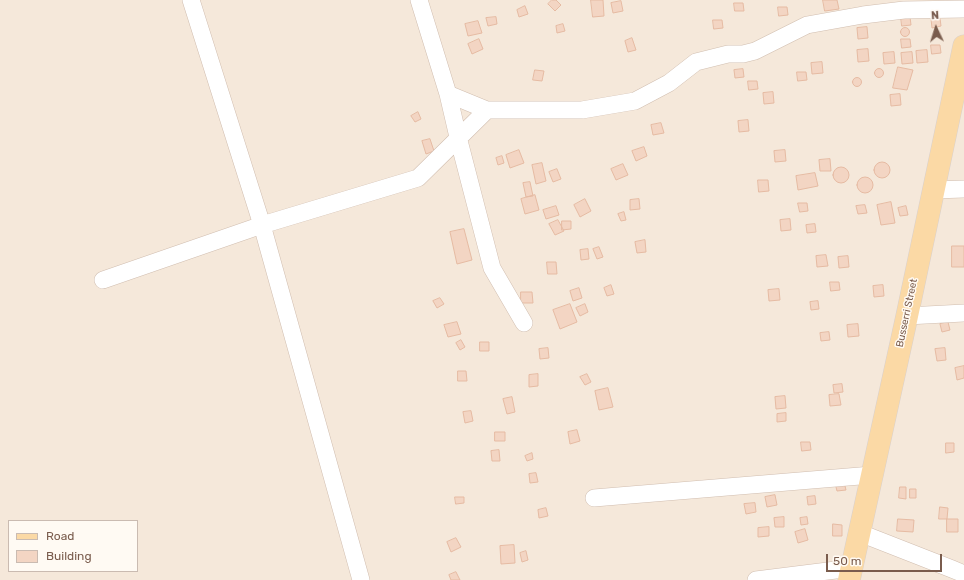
<!DOCTYPE html>
<html>
<head>
<meta charset="utf-8">
<style>
	body { margin:0 }
	#map { position:relative; width:964px; height:580px; overflow:hidden; background:#fdf6ec; font-family:Rubik,sans-serif }
	canvas { display:block }
	.legend { position:absolute; left:8px; top:520px; width:130px; height:52px; box-sizing:border-box; background:#fffaf3; border:1px solid #cabbb1; margin:0; padding:5px 7px; list-style:none; font-size:12px; color:#7a5c4d }
	.legend li { display:flex; align-items:center; gap:8px; height:20px }
	.legend b { width:20px; border:1px solid #cabbb1 }
	.north { position:absolute; left:916px; top:8px; width:40px; height:40px; -webkit-text-stroke:3px #fffaf3; paint-order:stroke; rotate:356deg; font-size:11px; font-weight:700; line-height:16px; text-align:center; color:#7a5c4d }
	.north::after { content:''; display:block; margin:auto; width:14px; height:18px; background:#7a5c4d; clip-path:polygon(50% 0,100% 100%,50% 72%,0 100%) }
	.scale { position:absolute; left:826px; top:554px; width:116px; height:18px; box-sizing:border-box; border:2px solid #7a5c4d; border-top:0; padding-left:5px; font-size:12px; line-height:14px; white-space:nowrap; color:#7a5c4d; -webkit-text-stroke:3px #fffaf3; paint-order:stroke }
</style>
</head>
<body>
<div id="map">
<canvas width="964" height="580"></canvas>
<ul class="legend">
<li><b style="height:5px;background:#fbd9a5"></b>Road</li>
<li><b style="height:11px;background:#f3d5c3"></b>Building</li>
</ul>
<div class="north">N</div>
<div class="scale">50 m</div>
</div>
<script>
const c = document.querySelector('canvas').getContext('2d');
c.lineJoin = 'round';
function fillPath(path, color) {
  c.fillStyle = color;
  c.fill(path, 'evenodd');
}
function stroke(path, color, width, dash) {
  c.strokeStyle = color;
  c.lineWidth = width;
  c.lineCap = dash ? 'butt' : 'round';
  c.setLineDash(dash || []);
  c.stroke(path);
}
function label(font, color, halo, rows, align = 'center') {
  c.font = font + ' Rubik,sans-serif';
  c.lineWidth = 3;
  c.setLineDash([]);
  c.textBaseline = 'middle';
  c.strokeStyle = halo;
  c.fillStyle = color;
  for (const [text, x, y, turn = 0] of rows) {
    c.save();
    c.translate(x, y);
    c.rotate((+turn || 0) * Math.PI / 180);
    c.textAlign = isNaN(turn) ? turn : align;
    if (halo) c.strokeText(text, 0, 0);
    c.fillText(text, 0, 0);
    c.restore();
  }
}
fillPath(new Path2D(`
	M0,0H964V580H0ZM9,521H137V571H9Z`), '#f5e8da');
const building = new Path2D(`
	M552,0H556L561,5L555,11L548,4Z
	M591,0H603L604,16L593,17Z
	M823,0H837L839,9L825,11Z
	M621,1L623,11L613,13L611,3Z
	M734,3H743L744,11H735Z
	M525,6L528,14L519,17L517,10Z
	M778,7H787L788,15L779,16Z
	M496,17L497,24L488,26L486,18Z
	M901,17H910L911,25L902,26Z
	M940,18L941,26L932,28L931,19Z
	M713,20H722L723,28L714,29Z
	M478,21L482,33L468,36L465,24Z
	M563,24L565,31L557,33L556,26Z
	M867,27L868,38L858,39L857,28Z
	M900.5 32a4.5 4.5 0 1 1 9 0a4.5 4.5 0 1 1-9 0Z
	M632,38L636,50L628,52L625,41Z
	M479,39L483,49L472,54L468,44Z
	M901,39H910L911,47L902,48Z
	M931,45H940L941,53L932,54Z
	M868,49L869,61L858,62L857,50Z
	M927,50L928,62L917,63L916,51Z
	M894,52L895,63L884,64L883,53Z
	M912,52L913,63L902,64L901,53Z
	M822,62L823,73L812,74L811,63Z
	M898,67L913,70L907,90L893,88Z
	M874.5 73a4.5 4.5 0 1 1 9 0a4.5 4.5 0 1 1-9 0Z
	M743,69L744,77L735,78L734,70Z
	M535,70L544,71L542,81L533,80Z
	M797,72H806L807,80L798,81Z
	M852.5 82a4.5 4.5 0 1 1 9 0a4.5 4.5 0 1 1-9 0Z
	M748,81H757L758,89L749,90Z
	M773,92L774,103L764,104L763,93Z
	M900,94L901,105L891,106L890,95Z
	M418,112L421,119L415,122L411,116Z
	M748,120L749,131L739,132L738,121Z
	M661,123L664,133L653,135L651,125Z
	M430,139L434,151L426,154L422,141Z
	M644,147L647,156L636,161L632,151Z
	M519,150L524,163L510,168L506,155Z
	M785,150L786,161L775,162L774,151Z
	M502,156L504,163L498,165L496,158Z
	M830,159L831,171H820L819,160Z
	M874 170a8 8 0 1 1 16 0a8 8 0 1 1-16 0Z
	M542,163L546,181L536,184L532,165Z
	M623,164L628,175L616,180L611,169Z
	M833 175a8 8 0 1 1 16 0a8 8 0 1 1-16 0Z
	M557,169L561,179L553,182L549,172Z
	M815,173L818,186L798,190L796,176Z
	M857 185a8 8 0 1 1 16 0a8 8 0 1 1-16 0Z
	M758,180H768L769,191L759,192Z
	M530,182L533,196L526,197L523,183Z
	M535,195L539,210L525,214L521,199Z
	M585,199L591,211L580,217L574,205Z
	M639,199L640,209L630,210V200Z
	M891,202L895,223L881,225L877,205Z
	M798,203H807L808,211L800,212Z
	M865,205L867,213L858,214L856,206Z
	M556,206L559,215L546,219L543,210Z
	M906,206L908,215L900,216L898,208Z
	M624,212L626,220L621,221L618,214Z
	M790,219L791,230L781,231L780,220Z
	M558,220L564,231L555,235L549,224Z
	M562,221H571V229L562,230Z
	M815,224L816,232L807,233L806,225Z
	M464,229L472,260L457,264L450,232Z
	M645,240L646,252L637,253L635,242Z
	M952,246H964V267H952Z
	M599,247L603,257L597,259L593,249Z
	M588,249L589,259L581,260L580,250Z
	M826,255L828,266L817,267L816,256Z
	M848,256L849,267L839,268L838,257Z
	M547,262H556L557,274H548Z
	M830,282H839L840,290L831,291Z
	M611,285L614,294L607,296L604,288Z
	M883,285L884,296L874,297L873,286Z
	M579,288L582,298L573,301L570,291Z
	M779,289L780,300L769,301L768,290Z
	M521,292H532L533,303H521Z
	M440,298L444,304L437,308L433,301Z
	M818,301L819,309L811,310L810,302Z
	M570,304L577,322L560,329L553,310Z
	M585,304L588,312L580,316L576,308Z
	M457,322L461,334L448,337L444,325Z
	M948,322L950,330L942,332L940,324Z
	M858,324L859,336L848,337L847,325Z
	M829,332L830,340L821,341L820,333Z
	M461,340L465,347L460,350L456,343Z
	M480,342H489V351H480Z
	M548,348L549,358L540,359L539,349Z
	M945,348L946,360L937,361L935,349Z
	M964,366V378L957,380L955,368Z
	M458,371H466L467,381H458Z
	M538,374V386L529,387V375Z
	M587,374L591,382L585,385L580,377Z
	M842,384L843,392L834,393L833,385Z
	M608,388L613,407L599,410L595,391Z
	M839,394L841,405L830,406L829,395Z
	M785,396L786,408L776,409L775,397Z
	M512,397L515,412L507,414L503,399Z
	M471,411L473,421L465,423L463,412Z
	M786,413V421L777,422V414Z
	M577,430L580,441L570,444L568,432Z
	M495,432H505V441H495Z
	M801,442H810L811,450L802,451Z
	M946,443H954V452L946,453Z
	M499,450L500,461H492L491,451Z
	M532,453L533,459L527,461L525,456Z
	M536,473L538,482L530,483L529,474Z
	M844,482L846,490L837,491L835,483Z
	M900,487H906V499L899,498Z
	M910,489H916V498H910Z
	M775,495L777,505L767,507L765,497Z
	M815,496L816,504L808,505L807,497Z
	M455,497H464V503L456,504Z
	M755,503L756,512L746,514L744,504Z
	M940,507L948,508L947,519H939Z
	M546,508L548,516L539,518L538,510Z
	M784,517V527H775L774,518Z
	M807,517L808,524L801,525L800,518Z
	M898,519L914,520L913,532L897,531Z
	M947,519H958V532H947Z
	M833,524L842,525V536H833Z
	M769,527V536L758,537V528Z
	M805,529L808,540L798,543L795,532Z
	M456,538L461,547L451,552L447,542Z
	M514,545L515,563L501,564L500,546Z
	M526,551L528,560L522,562L520,553Z
	M456,572L460,580H451L449,575Z`);
fillPath(building, '#f3d5c3');
stroke(building, '#e6bba3', 1);
const minor = new Path2D(`
	M191,0L262,225L361,580
	M419,0L448,94L458,137L492,268L524,323
	M448,94L487,110
	M934,190L964,189
	M103,280L262,225L418,178L487,110H582L635,101L669,83L696,62L728,54H743L755,51L807,25L863,15L904,10L964,9
	M907,316L964,313
	M594,498L872,475
	M860,533L952,569L964,574
	M756,580L852,568`);
const major = new Path2D(`
	M849,580L907,316L964,46`);
stroke(minor, '#d1beb0', 18);
stroke(major, '#dad1cd', 23);
stroke(minor, '#fff', 17);
stroke(major, '#fbd9a5', 22);
label('10px', '#7a5c4d', '#fffaf3', [
	["Busserri Street",907,313,-78]
]);
</script>
</body>
</html>
